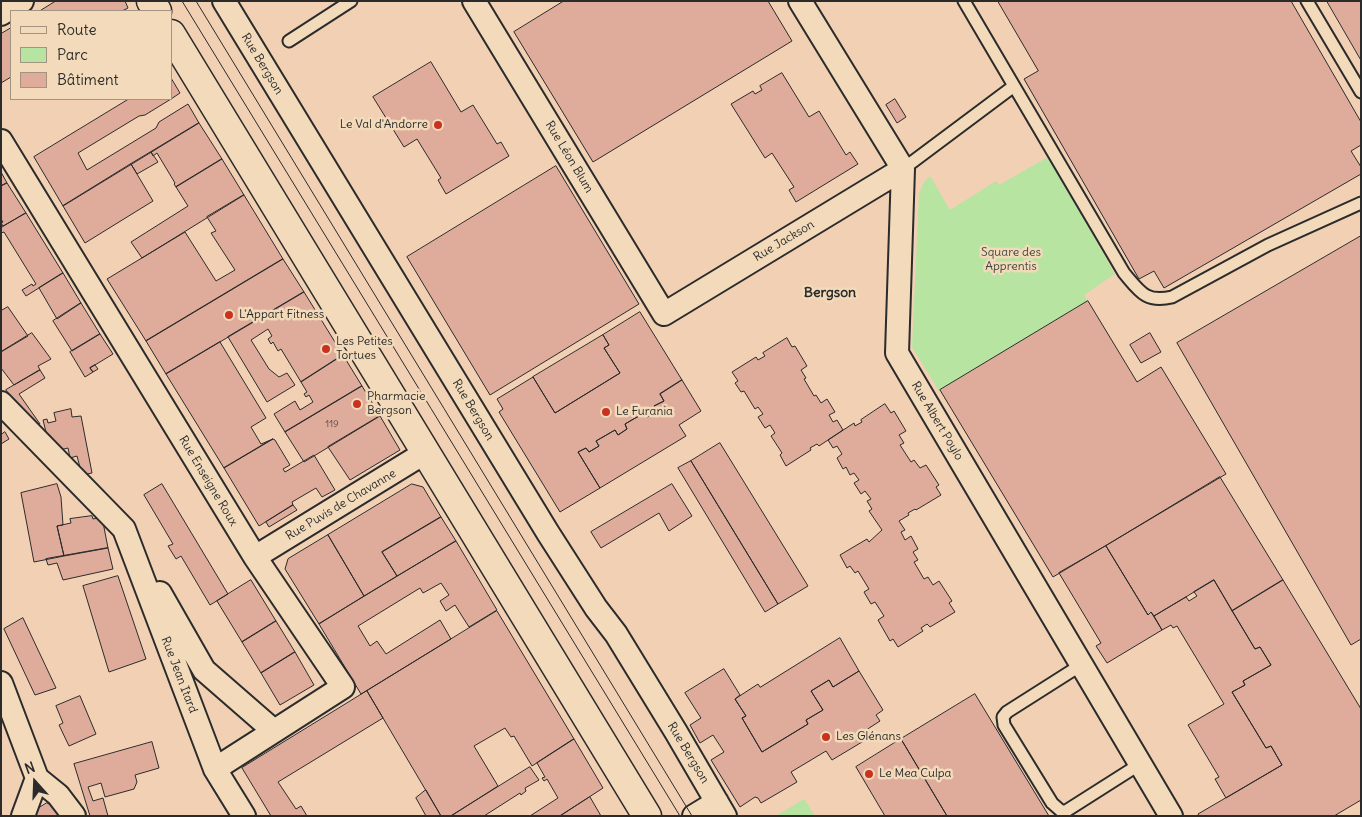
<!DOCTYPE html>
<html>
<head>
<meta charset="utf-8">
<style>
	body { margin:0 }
	#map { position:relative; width:1362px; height:817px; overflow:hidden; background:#f1d0b4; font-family:Delius,sans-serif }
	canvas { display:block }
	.frame { position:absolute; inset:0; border:2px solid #2b2b2b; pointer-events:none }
	.legend { position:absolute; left:10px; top:10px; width:162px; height:90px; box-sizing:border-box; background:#f2daba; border:1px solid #a29481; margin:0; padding:6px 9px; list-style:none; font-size:15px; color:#2b2b2b }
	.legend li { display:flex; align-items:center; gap:10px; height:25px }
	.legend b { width:25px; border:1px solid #a29481 }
	.north { position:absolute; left:10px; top:757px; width:50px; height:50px; -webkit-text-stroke:4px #f2daba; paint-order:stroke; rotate:340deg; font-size:14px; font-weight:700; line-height:20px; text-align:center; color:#2b2b2b }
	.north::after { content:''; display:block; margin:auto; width:18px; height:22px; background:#2b2b2b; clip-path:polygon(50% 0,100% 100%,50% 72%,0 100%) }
</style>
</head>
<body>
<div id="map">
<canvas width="1362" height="817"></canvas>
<div class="frame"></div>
<ul class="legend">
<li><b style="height:6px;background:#f2daba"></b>Route</li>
<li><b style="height:14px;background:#b8e4a2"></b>Parc</li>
<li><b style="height:14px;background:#dfac9c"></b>Bâtiment</li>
</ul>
<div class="north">N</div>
</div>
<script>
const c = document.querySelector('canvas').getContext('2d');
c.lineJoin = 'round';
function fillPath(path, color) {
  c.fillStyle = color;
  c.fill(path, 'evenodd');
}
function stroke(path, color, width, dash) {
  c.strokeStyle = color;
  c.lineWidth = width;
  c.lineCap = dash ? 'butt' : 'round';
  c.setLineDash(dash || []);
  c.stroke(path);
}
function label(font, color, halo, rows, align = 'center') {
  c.font = font + ' Delius,sans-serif';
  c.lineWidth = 5;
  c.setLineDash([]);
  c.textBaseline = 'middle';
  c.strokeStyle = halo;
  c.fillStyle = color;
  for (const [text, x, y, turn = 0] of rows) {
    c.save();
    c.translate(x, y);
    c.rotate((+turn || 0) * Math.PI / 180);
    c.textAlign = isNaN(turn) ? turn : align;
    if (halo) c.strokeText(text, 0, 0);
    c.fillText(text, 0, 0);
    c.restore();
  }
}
fillPath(new Path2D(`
	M1048,157L1115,274L1084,295L1088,301L939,391L912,347L919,194L924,182L930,176L950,210L996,181L999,185Z
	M804,799L815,816H776Z`), '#b8e4a2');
const building = new Path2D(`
	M56,1H125L128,8L122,11H40Z
	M564,1H768L792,41L593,162L514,32Z
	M998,1H1291L1361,122V145L1351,151L1361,167V174L1164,288L1154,271L1139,279L1024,79L1038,71Z
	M1327,1H1361V60Z
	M11,28V77L1,83V34Z
	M431,62L461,112L473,105L497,144L501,142L509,156L446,194L438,180L441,178L417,139L404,147L373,97Z
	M782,73L809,117L819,111L846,155L850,152L858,164L796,202L789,190L794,187L772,153L765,158L731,104L753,91L755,94L762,90L760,86Z
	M171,78L180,93L171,99Z
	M129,99H171L145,115L139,116L78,153L87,170L156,128L159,122L188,104L199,123L63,206L34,157Z
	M895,99L906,117L897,123L886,105Z
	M199,123L222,159L176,187L174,184L175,183L157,153L153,156L151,152Z
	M151,152L158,162L137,174L131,164Z
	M222,159L244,195L142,258L131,242L188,206L176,187Z
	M131,164L153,201L85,243L63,206Z
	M556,166L639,304L490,395L407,257Z
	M1,172L7,183L1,186Z
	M7,183L26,213L3,226L1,223L3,222L1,219V186Z
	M244,195L283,259L146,341L107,279L185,232L216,281L235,270L211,233L216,231L207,217Z
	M26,213L63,273L26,296L22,290L32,284L33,286L36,284L4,232L1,233V228Z
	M1361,236V639L1351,645L1177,343Z
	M283,259L304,292L166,374L146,341Z
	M63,273L81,303L57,319L39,288Z
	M304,292L343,355L301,382L281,349L278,351L273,342L271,344L268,339L272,336L268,329L251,340L269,369L279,377L287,373L295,385L267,402L228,337Z
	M1088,301L1137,382L1161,367L1226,474L1053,577L940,390Z
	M81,303L100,334L72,351L53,321Z
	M8,307L28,336L1,352V311Z
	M640,312L682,380L660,394L664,401L654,406L657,411L647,417L644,413L625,424L627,429L618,435L615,430L596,441L599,446L589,452L586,448L578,452L600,488L560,512L499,412L503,409L497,399L533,377L555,413L620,373L604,348L609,345L603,335Z
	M32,333L51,359L38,366L40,370L14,385L1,368V352Z
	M1150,333L1161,352L1141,363L1130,345Z
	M100,334L113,354L90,368L93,372L85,377L70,352Z
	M603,335L609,345L604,348L620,373L555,413L533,377Z
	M787,338L792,347L795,346L807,366L801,370L806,378L804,379L814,396L816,395L821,403L827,399L835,412L829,415L833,422L837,420L843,430L819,446L817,444L810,448L811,450L786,466L780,455L782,453L771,436L775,433L770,425L765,428L758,417L763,414L758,407L755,409L744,391L741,392L735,383L738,381L732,372L756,357L758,360L765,356L763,353Z
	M220,342L266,418L251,427L261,444L273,439L224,468L166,374Z
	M343,355L362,386L285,432L274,414L295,401L300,410L313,402L309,395L306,397L304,394L307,392L301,382Z
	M95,365L98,369L93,372L90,368Z
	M40,370L45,378L19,394L40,424L31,426L6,390Z
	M682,380L701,411L679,425L686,436L600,488L578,452L586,448L589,452L599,446L596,441L615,430L618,435L627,429L625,424L644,413L647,417L657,411L654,406L664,401L660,394Z
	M362,386L380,416L304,462L285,432Z
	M885,404L891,413L894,411L906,431L899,435L904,443L900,445L911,462L914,460L920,468L926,465L939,485L936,487L941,495L916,510L915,509L908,513L909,515L899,521L905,530L901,532L905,540L911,536L918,549L913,552L918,560L914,562L924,579L928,577L933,585L939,581L952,601L949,603L955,612L930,627L927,624L921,628L923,631L898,647L893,639L890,641L878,620L884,616L875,602L871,604L864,592L869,589L858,571L855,573L850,566L847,568L840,555L867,539L869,542L882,530L869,511L872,509L867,501L871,499L865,491L861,494L854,483L859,480L854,473L850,475L846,467L843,469L837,458L842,454L837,446L833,448L828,440L854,423L855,426L862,422L861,420Z
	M71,409L72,417L81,416L92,473L82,475L77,456L70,458L68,448L51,452L43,420L47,419L48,423L56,421L54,413Z
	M380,416L400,450L350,480L328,447Z
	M5,432L9,439L1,444V435Z
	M273,439L275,440L290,465L283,469L285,472L314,455L335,490L322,497L316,488L292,502L293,505L259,526L224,468Z
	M720,443L808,586L778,604L691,461Z
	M691,461L778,604L765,612L678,468Z
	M1220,477L1283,580L1232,611L1214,580L1154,616L1151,612L1148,615L1106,546Z
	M57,484L61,497L63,525L57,526L64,556L34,562L21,493Z
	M162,484L228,594L210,605L181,556L176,559L168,546L173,544L144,495Z
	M412,484L423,487L441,517L382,552L397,576L364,596L328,535Z
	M672,484L692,516L669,531L659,513L601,548L591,532Z
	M293,505L297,510L269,527L266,522Z
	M92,516L93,519L102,517L108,548L64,556L57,526L71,523L70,519Z
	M441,517L456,541L397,576L382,552Z
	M328,535L364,596L319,624L285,569L288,559Z
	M456,541L497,610L469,627L455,605L446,611L440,601L449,595L441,583L423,593L420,588L358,626L370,646L377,641L386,654L440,620L451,639L361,694L319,624Z
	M1106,546L1148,615L1151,612L1162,630L1107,663L1096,646L1101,643L1059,573Z
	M108,548L113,569L63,580L57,563L48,565L46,559Z
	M118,576L146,659L109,672L83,586Z
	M251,580L276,621L242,642L217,601Z
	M1214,580L1255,649L1260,647L1271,665L1243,681L1245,685L1232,692L1266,748L1271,746L1282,765L1226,798L1215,779L1219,777L1188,725L1224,704L1177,626L1173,628L1171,625L1162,630L1154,616L1186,597L1189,601L1197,596L1194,592Z
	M1283,580L1361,709V800L1334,816H1199L1198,814L1282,765L1271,746L1266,748L1232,692L1245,685L1243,681L1271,665L1260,647L1255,649L1232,611Z
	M497,611L574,739L532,766L514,736L511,737L505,728L474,746L498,786L451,816H441L367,691Z
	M23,618L56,688L35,695L4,629Z
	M276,621L295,652L261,673L242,642Z
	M840,638L859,671L833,687L829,680L811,691L823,710L806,720L808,724L762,752L742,718L746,716L735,699L758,684L760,687Z
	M295,652L314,685L280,705L261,673Z
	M724,669L740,695L735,699L746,716L742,718L762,752L808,724L806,720L823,710L811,691L829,680L833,687L859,671L883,710L876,715L880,721L863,732L867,739L832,760L826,751L791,772L797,782L761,803L758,798L755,797L740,807L711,760L724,752L713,735L700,743L690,725L701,718L685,693Z
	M367,691L383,718L278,782L296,809L301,806L307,816H271L242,768Z
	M975,694L1049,816H947L901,739Z
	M80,696L96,734L69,746L59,725L63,723L56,706Z
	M574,739L603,788L560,816H530L558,798L547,779L544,781L542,778L545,777L537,763Z
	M901,739L947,816H885L856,767Z
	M152,742L159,768L135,775L137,782L134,789L105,797L101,783L88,787L93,801L103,798L108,816H90L74,764Z
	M530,767L539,780L525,788L526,791L521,795L520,793L484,816H451Z
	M426,790L441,816H426L416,798Z
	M590,797L601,816H560Z
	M47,803L55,807L59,811L57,816H34L37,809Z`);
fillPath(building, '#dfac9c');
stroke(building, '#2b2b2b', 1);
const service = new Path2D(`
	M964,1L1124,273C1140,292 1146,303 1172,297L1268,245L1361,203
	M1307,1L1361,92
	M289,41L351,1
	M903,169L1014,86
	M1081,665L1007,712L1003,717L1004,725L1052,803L1061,811H1066L1140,764`);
const minor = new Path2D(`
	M224,1L548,533L596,608L616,634L676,732L725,816
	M474,1L664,314L903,169
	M800,1L903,169L897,353L1171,816
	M1,14L22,1
	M1,141L255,557L343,687L215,769
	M1,403L124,529L215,769L244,816
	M255,557L426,452
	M160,593L204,670L274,731
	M1,683L37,778L58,795L74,816
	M23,816L37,778
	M694,816L717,802`);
const secondary = new Path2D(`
	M151,1L157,11
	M171,34L647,816`);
stroke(service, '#2b2b2b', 15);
stroke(minor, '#2b2b2b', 26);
stroke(secondary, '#2b2b2b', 31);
stroke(service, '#f2daba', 11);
stroke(minor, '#f2daba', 22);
stroke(secondary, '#f2daba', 28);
stroke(new Path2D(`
	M182,1L680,816
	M196,1L692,816`), '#2b2b2b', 1);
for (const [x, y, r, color] of [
	[438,125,5,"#c8321e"],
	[229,315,5,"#c8321e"],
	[326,349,5,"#c8321e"],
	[357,404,5,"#c8321e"],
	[606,412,5,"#c8321e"],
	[826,737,5,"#c8321e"],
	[869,774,5,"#c8321e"]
]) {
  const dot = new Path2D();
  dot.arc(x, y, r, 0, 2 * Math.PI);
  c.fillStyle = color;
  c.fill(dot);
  stroke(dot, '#f2daba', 2);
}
label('10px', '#584b47', null, [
	["119",332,424]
]);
label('12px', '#2b2b2b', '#f2daba', [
	["Rue Bergson",262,64,59],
	["Rue Léon Blum",569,157,59],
	["Rue Jackson",784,241,-31],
	["Rue Bergson",473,410,59],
	["Rue Albert Poylo",937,421,59],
	["Rue Enseigne Roux",208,481,59],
	["Rue Puvis de Chavanne",341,505,-31],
	["Rue Jean Itard",179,675,69],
	["Rue Bergson",688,753,59]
]);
label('12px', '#2b2b2b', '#f2daba', [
	["Le Val d'Andorre",428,125,"right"],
	["L'Appart Fitness",239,315],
	["Les Petites",336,342],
	["Tortues",336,356],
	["Pharmacie",367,397],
	["Bergson",367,411],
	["Le Furania",616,412],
	["Les Glénans",836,737],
	["Le Mea Culpa",879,774]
], 'left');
label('12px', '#40473d', '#f2daba', [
	["Square des",1011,253],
	["Apprentis",1011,267]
]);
label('bold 14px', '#2b2b2b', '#f2daba', [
	["Bergson",830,293]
]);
</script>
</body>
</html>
